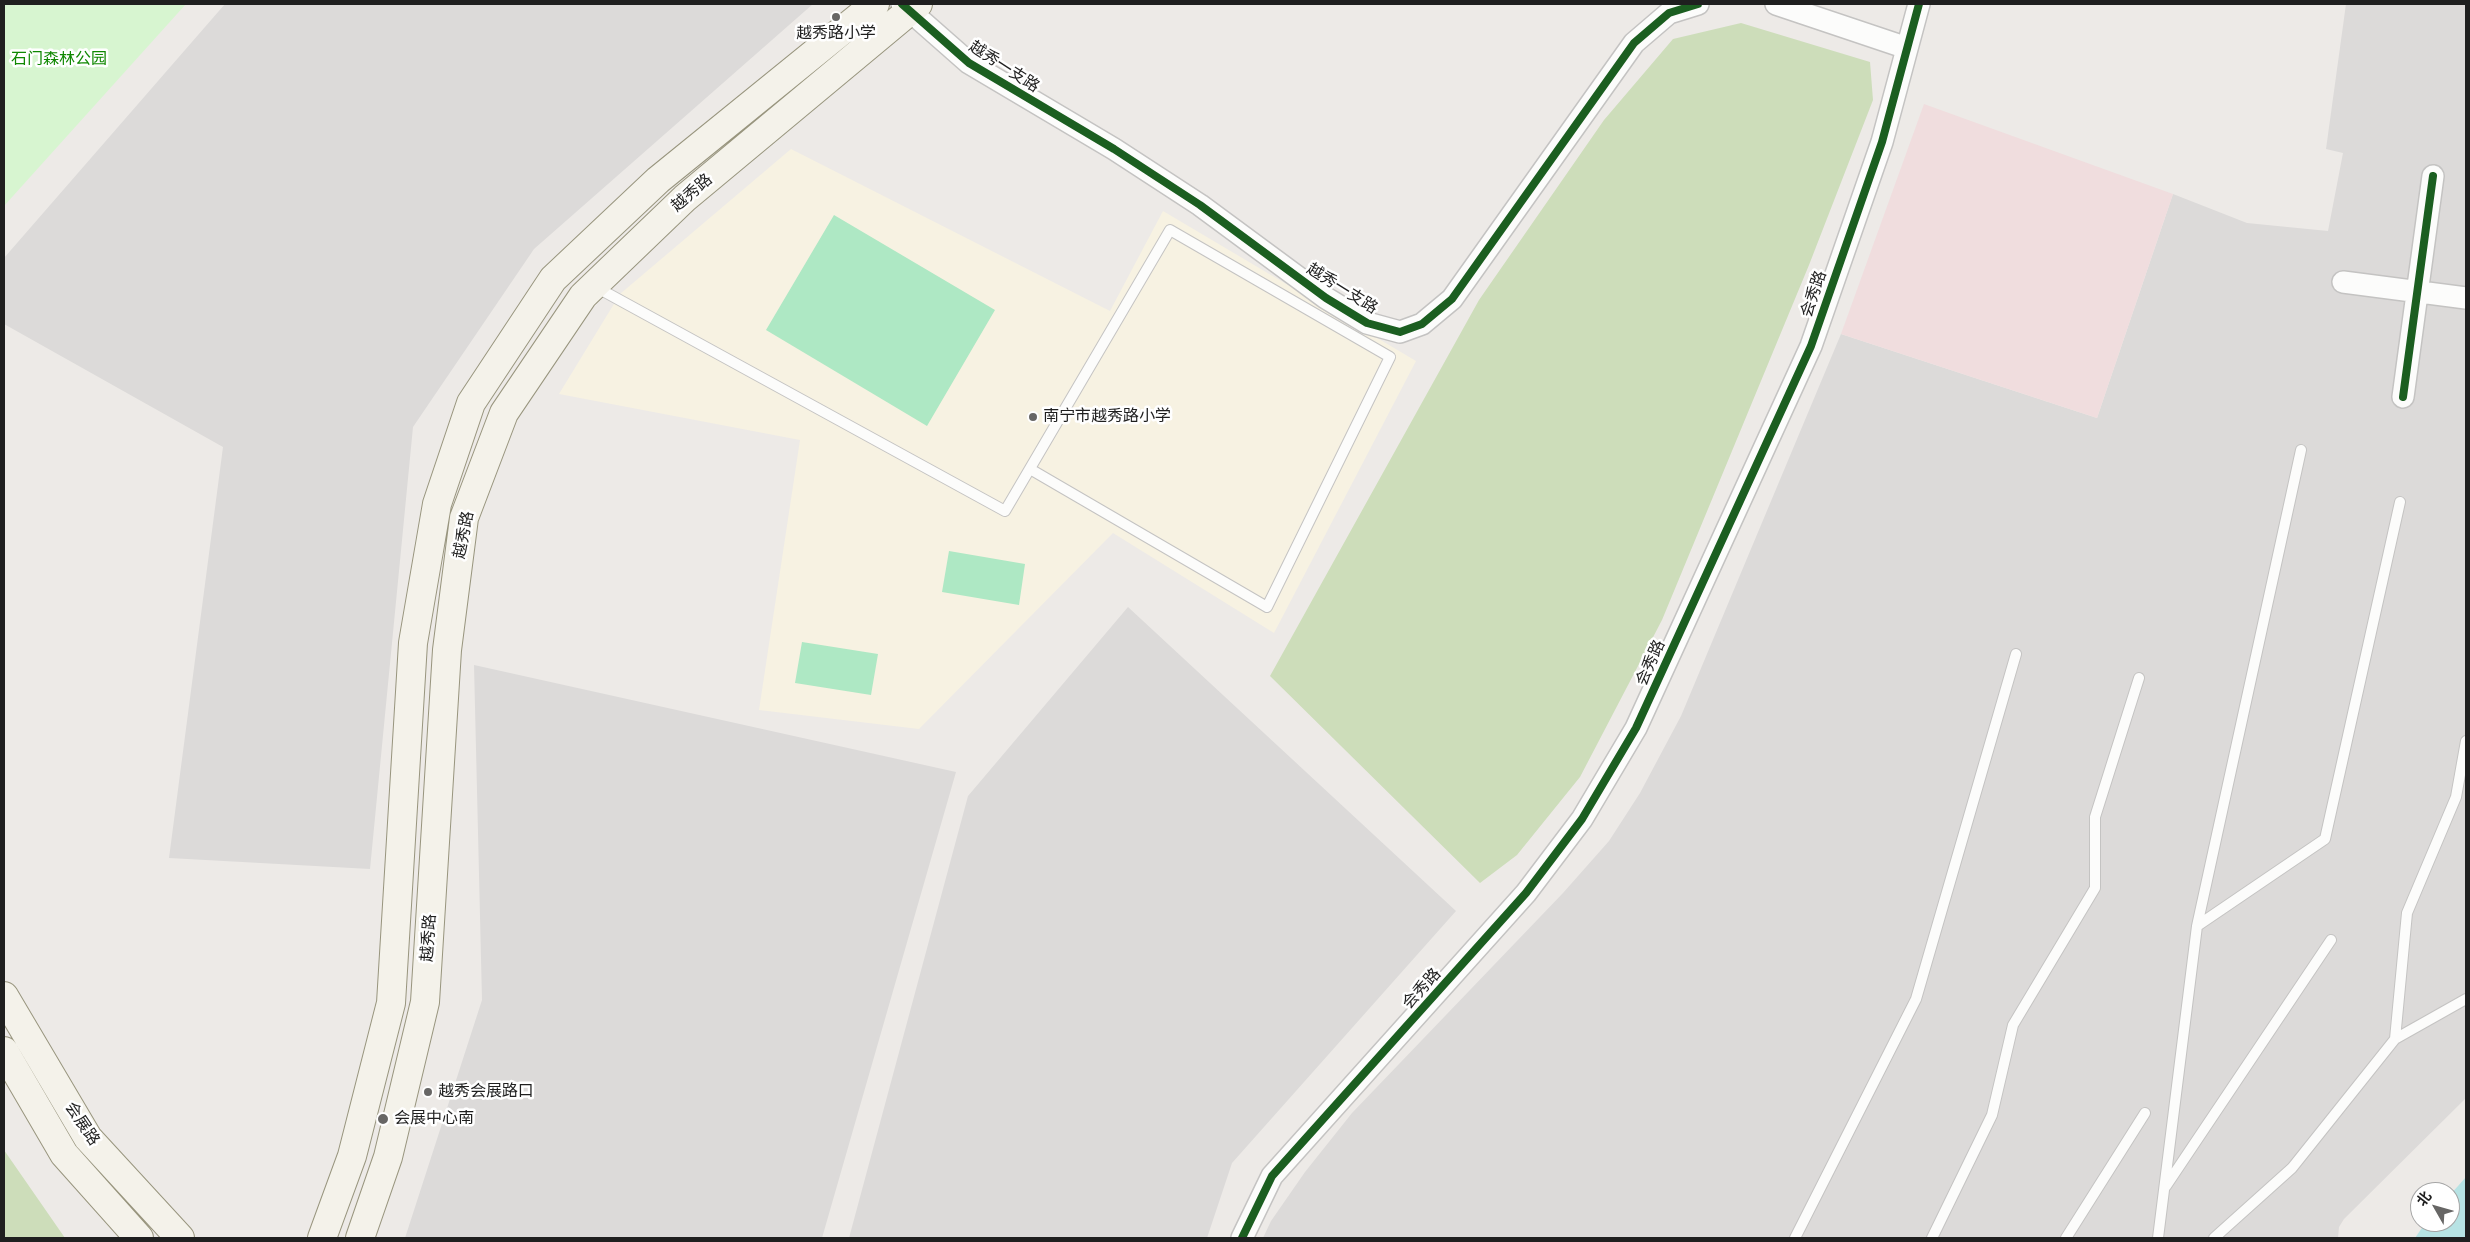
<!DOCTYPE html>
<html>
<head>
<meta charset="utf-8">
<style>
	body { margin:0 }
	#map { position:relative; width:2470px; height:1242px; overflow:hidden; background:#edeae7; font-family:Manrope,"Noto Sans SC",sans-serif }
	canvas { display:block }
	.frame { position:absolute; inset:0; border:5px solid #1f1f1f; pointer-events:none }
	.north { position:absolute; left:2410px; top:1182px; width:50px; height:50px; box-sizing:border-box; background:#fff; border:1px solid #a5a5a5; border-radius:50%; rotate:308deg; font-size:14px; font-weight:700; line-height:20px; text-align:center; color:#1f1f1f }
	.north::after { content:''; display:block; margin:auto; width:18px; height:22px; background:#676665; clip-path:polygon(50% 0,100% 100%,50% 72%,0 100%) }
</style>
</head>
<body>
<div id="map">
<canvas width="2470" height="1242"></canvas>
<div class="frame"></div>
<div class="north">北</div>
</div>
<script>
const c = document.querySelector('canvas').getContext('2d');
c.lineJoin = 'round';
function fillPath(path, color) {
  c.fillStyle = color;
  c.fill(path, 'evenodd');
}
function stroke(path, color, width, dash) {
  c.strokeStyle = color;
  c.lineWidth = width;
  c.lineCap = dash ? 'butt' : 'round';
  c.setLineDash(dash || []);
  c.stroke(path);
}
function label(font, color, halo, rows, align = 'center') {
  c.font = font + ' Manrope,"Noto Sans SC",sans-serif';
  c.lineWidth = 5;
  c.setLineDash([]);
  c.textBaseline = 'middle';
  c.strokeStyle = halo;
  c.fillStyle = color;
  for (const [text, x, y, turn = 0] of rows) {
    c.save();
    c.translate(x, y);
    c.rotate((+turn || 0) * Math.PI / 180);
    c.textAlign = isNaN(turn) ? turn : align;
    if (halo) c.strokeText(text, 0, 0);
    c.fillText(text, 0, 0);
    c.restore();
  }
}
fillPath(new Path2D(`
	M225,4H813L534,249L413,427L370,869L169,858L223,447L4,324V258Z
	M2346,4H2466V1098L2344,1219L2339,1227L2338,1238H1263L1271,1221L1305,1172L1352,1113L1563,893L1609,841L1640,793L1681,716L1841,334L2097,418L2173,194L2247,223L2328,231L2343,153L2326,149Z
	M1128,607L1456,911L1232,1163L1207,1238H849L968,796Z
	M474,665L956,772L822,1238H405L482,1000Z`), '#dcdad9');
fillPath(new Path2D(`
	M1924,104L2173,194L2097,418L1841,334Z`), '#f0ddde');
fillPath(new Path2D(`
	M791,149L1110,311L1163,211L1416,361L1274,633L1113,533L919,729L759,710L800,440L559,394L620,294Z`), '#f7f2e2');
fillPath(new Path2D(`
	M1741,23L1870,62L1873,100L1809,265L1662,620L1580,777L1517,855L1480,883L1270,676L1479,300L1604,120L1673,39Z
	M4,1150L65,1238H4Z`), '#cdddba');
fillPath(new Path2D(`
	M4,4H186L4,206Z`), '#d7f5d0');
fillPath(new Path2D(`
	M834,215L995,310L927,426L766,330Z
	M949,551L1025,564L1019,605L942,592Z
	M802,642L878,654L871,695L795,683Z`), '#aee8c4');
fillPath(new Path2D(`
	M2466,1177V1238H2415L2426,1222H2450V1195Z`), '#b7e3e4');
const lane = new Path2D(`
	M594,286L1005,511L1170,230L1390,357L1267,607L1030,469
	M2197,926L2325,839L2400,502
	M2395,1039L2466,999
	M2166,1186L2331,940
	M1795,1238L1916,999L2016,654
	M1932,1238L1992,1115L2013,1025L2095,888V817L2139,678
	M2066,1238L2145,1113
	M2158,1238L2197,926L2301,450
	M2214,1238L2292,1168L2395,1039L2407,913L2456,797L2466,741`);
const street = new Path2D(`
	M902,4L969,63L1114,149L1200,205L1326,298L1367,323L1400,332L1422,324L1452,299L1634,43L1669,13L1698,4
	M1776,4L1907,48
	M2343,282L2466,298
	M2403,397L2433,176
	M1242,1238L1272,1176L1526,893L1582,819L1636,728L1811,346L1882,142L1919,4`);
const secondary = new Path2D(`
	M4,996L88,1138L180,1238
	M4,1051L64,1154L139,1238
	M322,1238L352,1156L391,1003L413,643L437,504L471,403L553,279L658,180L875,4
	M360,1238L388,1157L425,1002L447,650L464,518L504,413L583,296L685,198L918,4`);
stroke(lane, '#c4c3c2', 12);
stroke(street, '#c4c3c2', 24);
stroke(secondary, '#98957e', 30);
stroke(lane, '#fcfcfb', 10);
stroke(street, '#fcfcfb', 21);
stroke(secondary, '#f4f2ea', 28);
stroke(new Path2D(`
	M902,4L969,63L1114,149L1200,205L1326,298L1367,323L1400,332L1422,324L1452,299L1634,43L1669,13L1698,4
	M2403,397L2433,176
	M1242,1238L1272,1176L1526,893L1582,819L1636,728L1811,346L1882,142L1919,4`), '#1b5e20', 8);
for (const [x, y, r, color] of [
	[836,17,5,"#676665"],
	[1033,417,5,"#676665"],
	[428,1092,5,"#676665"],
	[383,1119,6,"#676665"]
]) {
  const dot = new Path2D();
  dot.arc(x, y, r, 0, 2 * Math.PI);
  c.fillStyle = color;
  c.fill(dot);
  stroke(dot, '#fff', 2);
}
label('16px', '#1f1f1f', '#fff', [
	["越秀路小学",836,34,"center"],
	["南宁市越秀路小学",1043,417],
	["越秀会展路口",438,1092],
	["会展中心南",394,1119]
], 'left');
label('16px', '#108802', '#fff', [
	["石门森林公园",59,60]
]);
label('16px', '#1f1f1f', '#fff', [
	["越秀一支路",1004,67,33],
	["越秀路",692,193,-41],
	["越秀一支路",1342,289,32],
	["会秀路",1814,294,-71],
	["越秀路",464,535,-79],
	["会秀路",1651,663,-66],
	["越秀路",429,938,-86],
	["会秀路",1422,989,-48],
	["会展路",82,1124,56]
]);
</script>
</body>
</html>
